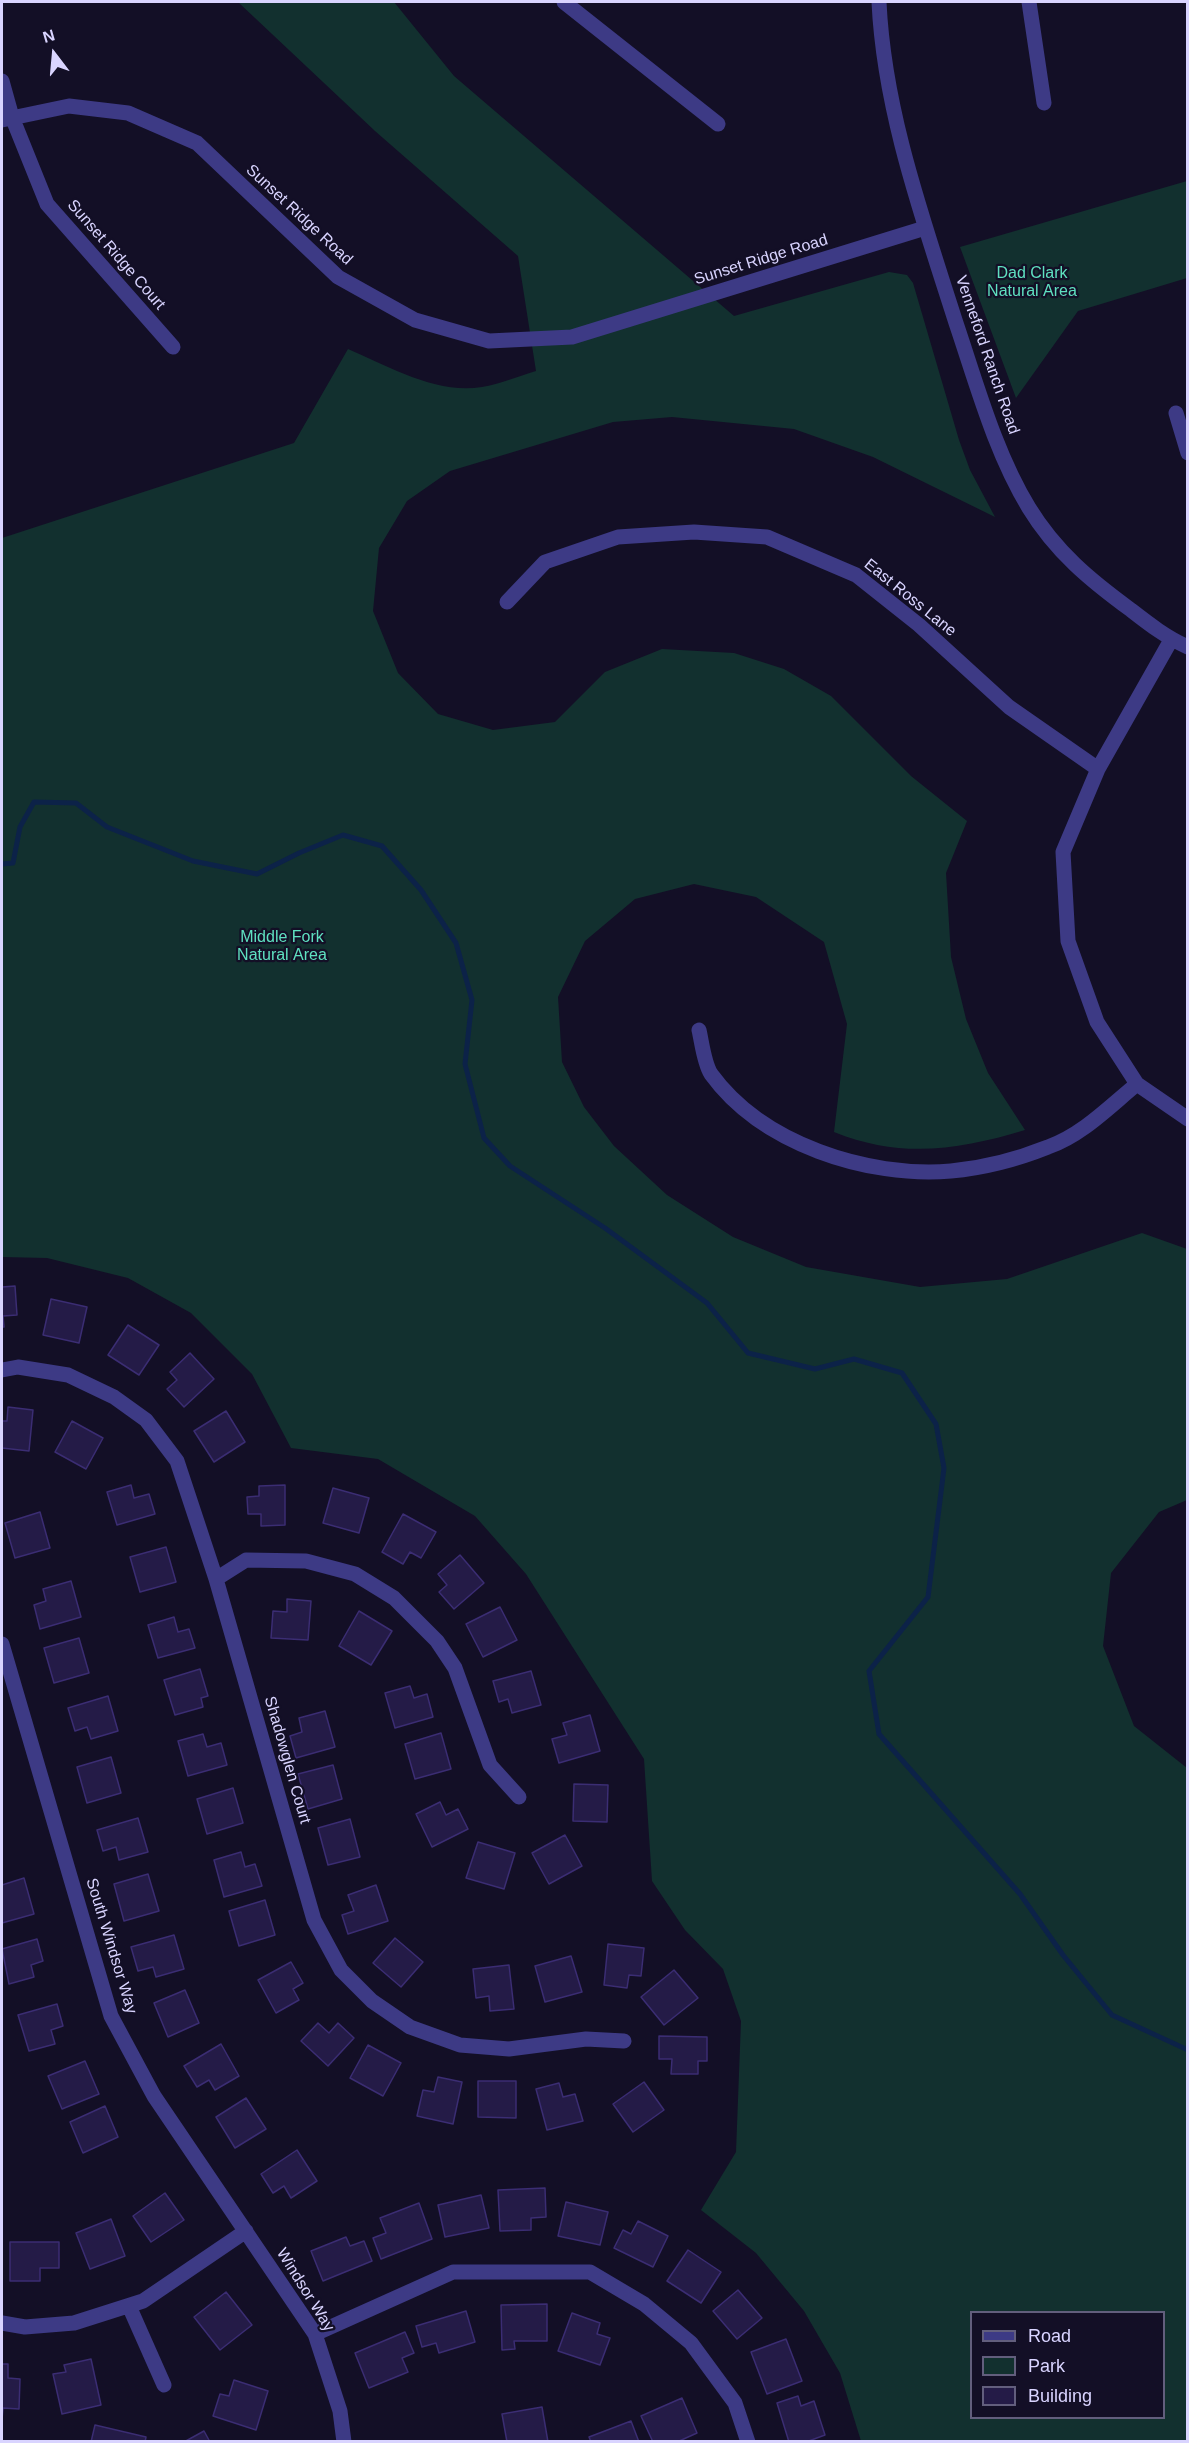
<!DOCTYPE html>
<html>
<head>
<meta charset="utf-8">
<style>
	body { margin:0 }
	#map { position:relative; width:1189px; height:2443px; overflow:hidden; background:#130f26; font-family:Helvetica,sans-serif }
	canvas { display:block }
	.frame { position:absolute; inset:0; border:3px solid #d9d4ff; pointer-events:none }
	.legend { position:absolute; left:970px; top:2311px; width:195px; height:108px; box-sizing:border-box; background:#130f26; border:2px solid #625e7d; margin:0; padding:8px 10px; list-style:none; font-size:18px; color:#d9d4ff }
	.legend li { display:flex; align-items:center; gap:12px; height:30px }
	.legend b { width:30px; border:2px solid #625e7d }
	.north { position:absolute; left:24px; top:24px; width:60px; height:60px; -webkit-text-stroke:4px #130f26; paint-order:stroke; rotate:344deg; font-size:16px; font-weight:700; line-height:24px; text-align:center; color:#d9d4ff }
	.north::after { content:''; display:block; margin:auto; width:21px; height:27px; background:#d9d4ff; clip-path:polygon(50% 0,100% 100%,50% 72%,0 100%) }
</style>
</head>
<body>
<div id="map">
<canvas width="1189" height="2443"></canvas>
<div class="frame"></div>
<ul class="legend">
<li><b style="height:8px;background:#3d3a85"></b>Road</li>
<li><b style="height:16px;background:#12302f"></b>Park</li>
<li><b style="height:16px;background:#241b47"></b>Building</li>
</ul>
<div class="north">N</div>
</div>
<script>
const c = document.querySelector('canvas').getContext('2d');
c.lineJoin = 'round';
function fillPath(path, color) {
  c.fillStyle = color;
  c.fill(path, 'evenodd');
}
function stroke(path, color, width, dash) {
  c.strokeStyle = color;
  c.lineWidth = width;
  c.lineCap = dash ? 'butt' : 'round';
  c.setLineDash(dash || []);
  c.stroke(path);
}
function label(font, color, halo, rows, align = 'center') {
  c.font = font + ' Helvetica,sans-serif';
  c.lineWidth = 4.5;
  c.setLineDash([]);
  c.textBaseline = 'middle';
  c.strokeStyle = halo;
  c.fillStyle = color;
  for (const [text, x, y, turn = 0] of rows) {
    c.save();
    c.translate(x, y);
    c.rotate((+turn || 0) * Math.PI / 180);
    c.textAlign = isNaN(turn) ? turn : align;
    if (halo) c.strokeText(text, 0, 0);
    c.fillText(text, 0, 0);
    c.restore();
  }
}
fillPath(new Path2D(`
	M238,2H394L454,76L734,316L889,272L907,275L913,283L959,440L970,470L995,517L873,457L794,429L672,417L613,422L450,471L407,501L379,548L373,611L398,673L438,714L493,730L555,722L605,672L662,649L734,653L784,669L831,696L911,776L967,821L946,873L951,957L966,1019L988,1073L1025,1130C959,1150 901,1159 834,1132L847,1024L824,942L756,897L694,884L635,899L585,941L558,997L562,1062L584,1107L614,1146L667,1195L733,1237L806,1267L920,1287L1007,1279L1142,1233L1187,1249V1500L1159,1512L1111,1573L1103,1646L1134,1726L1187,1768V2441H861L840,2373L804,2311L756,2253L701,2210L736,2152L741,2021L723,1969L685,1930L652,1881L644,1759L526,1574L475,1516L378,1459L291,1448L252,1374L191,1313L128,1278L47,1258L2,1257V538L294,443L348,349C388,366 437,395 482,387C500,384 519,376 536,371L518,256L375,131ZM972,2312H1164V2418H972Z
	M1187,181V278L1078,311L1016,398L960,247Z`), '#12302f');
stroke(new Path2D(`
	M2,864L13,863L20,827L34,802L76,803L107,827L193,861L257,874L299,853L343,835L382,846L421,890L456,943L472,1000L465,1064L484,1138L510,1166L605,1228L707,1303L748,1353L815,1369L854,1359L902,1373L936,1424L944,1468L928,1597L869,1671L879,1734L1020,1894L1063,1955L1112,2015L1188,2050`), '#0c2248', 5);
const building = new Path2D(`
	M15,1286L17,1315L3,1316L4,1327H2V1287Z
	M51,1299L87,1307L79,1343L43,1335Z
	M128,1325L159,1345L139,1375L108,1355Z
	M190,1353L214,1379L184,1407L167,1389L177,1380L170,1372Z
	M8,1407L33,1410L29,1451L2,1448V1421H7Z
	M226,1411L245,1442L214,1462L194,1431Z
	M72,1421L103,1438L86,1469L55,1452Z
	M131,1485L134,1498L149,1494L155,1514L117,1525L107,1492Z
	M285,1485V1525L261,1526V1514H248L247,1497L259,1496V1486Z
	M333,1488L369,1498L359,1533L323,1523Z
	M40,1512L50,1548L15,1558L5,1523Z
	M403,1514L436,1532L421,1558L410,1552L403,1564L382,1552Z
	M166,1547L176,1582L140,1592L130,1557Z
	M460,1555L484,1583L454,1609L439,1592L447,1585L438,1574Z
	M71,1581L81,1617L40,1629L34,1605L46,1601L43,1589Z
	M287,1599L311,1601L308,1640L271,1638L273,1611L287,1612Z
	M500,1607L517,1640L483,1657L466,1624Z
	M359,1611L392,1631L371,1665L339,1646Z
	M174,1617L178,1632L189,1629L195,1648L158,1658L148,1625Z
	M79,1638L89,1673L54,1683L44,1648Z
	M200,1669L208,1696L201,1698L203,1707L175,1715L164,1680Z
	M531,1671L541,1705L512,1713L508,1699L499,1702L493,1681Z
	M410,1686L414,1698L427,1694L433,1717L395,1728L385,1693Z
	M108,1696L118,1731L91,1739L87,1727L75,1731L68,1708Z
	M325,1711L335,1747L296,1758L290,1736L302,1732L299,1718Z
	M590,1715L600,1751L559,1763L552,1739L567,1735L563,1723Z
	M441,1733L451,1769L415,1779L405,1744Z
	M203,1734L207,1747L221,1743L227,1765L188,1776L178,1741Z
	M111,1757L121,1793L87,1803L77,1767Z
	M333,1765L342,1799L308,1809L298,1774Z
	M574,1784L608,1785L607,1822L573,1821Z
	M233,1788L243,1823L207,1834L197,1799Z
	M440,1802L446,1815L458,1809L468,1829L432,1847L416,1814Z
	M138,1818L148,1852L119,1860L116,1847L103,1851L97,1830Z
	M350,1819L360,1857L328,1865L318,1828Z
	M565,1835L582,1866L549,1884L532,1853Z
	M478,1842L515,1853L504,1889L466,1878Z
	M241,1852L245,1867L255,1864L262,1886L224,1897L214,1860Z
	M148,1874L159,1911L124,1921L114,1884Z
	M24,1878L34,1914L2,1923V1885Z
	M376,1885L388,1921L348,1934L342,1915L354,1911L348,1895Z
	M265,1900L275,1935L239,1946L229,1911Z
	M174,1935L184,1969L156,1977L153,1967L138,1971L131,1947Z
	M395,1938L423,1962L401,1987L373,1963Z
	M37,1939L43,1961L31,1965L34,1977L9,1984L2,1949Z
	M608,1944L644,1948L641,1976L629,1975L627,1988L604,1985Z
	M571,1956L582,1992L545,2002L535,1966Z
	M291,1962L303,1983L293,1989L299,2000L276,2013L258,1980Z
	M509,1965L514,2009L490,2011L489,1996L476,1998L473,1969Z
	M674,1970L698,1998L664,2025L641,1997Z
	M185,1990L199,2023L168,2037L154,2003Z
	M57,2004L63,2026L51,2030L55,2044L29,2051L18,2015Z
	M318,2023L329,2033L338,2023L354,2038L328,2066L301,2041Z
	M659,2036L707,2037V2061H698V2074H671L672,2059H659Z
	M221,2044L239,2076L215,2090L209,2080L197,2087L184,2066Z
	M368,2045L401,2063L383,2096L350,2078Z
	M85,2061L99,2094L62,2109L48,2076Z
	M438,2077L462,2082L453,2124L417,2116L423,2090L434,2092Z
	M478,2081H516V2118L478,2117Z
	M644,2082L664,2110L633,2132L613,2104Z
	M559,2083L563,2097L575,2094L583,2121L547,2130L536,2089Z
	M246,2098L266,2129L235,2148L216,2117Z
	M105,2106L118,2137L83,2153L70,2122Z
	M297,2150L317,2181L291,2198L284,2186L273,2193L261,2174Z
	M545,2188L546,2217L531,2218V2230L500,2231L498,2190Z
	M165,2193L184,2220L151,2242L133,2216Z
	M481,2195L489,2228L445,2237L438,2205Z
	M566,2202L608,2212L600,2245L558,2236Z
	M419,2203L432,2239L381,2259L373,2238L386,2233L380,2218Z
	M111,2219L125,2256L90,2269L76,2233Z
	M638,2221L668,2236L653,2267L614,2248L623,2230L631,2234Z
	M346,2237L350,2246L364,2241L372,2261L323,2281L311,2251Z
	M10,2242H59V2268H40V2281H10Z
	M688,2250L721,2272L701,2303L667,2281Z
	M738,2290L762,2318L737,2339L713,2311Z
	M226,2292L252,2325L220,2350L194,2317Z
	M547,2304V2341H514L515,2349L502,2350L501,2305Z
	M466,2311L475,2342L439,2353L436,2343L422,2347L416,2326Z
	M572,2313L600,2323L597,2334L610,2338L600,2365L558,2351Z
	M405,2332L414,2353L402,2358L408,2372L369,2388L355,2353Z
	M786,2339L802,2381L767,2394L751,2352Z
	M91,2359L101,2405L62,2414L53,2374L66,2372L64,2365Z
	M2,2364H8V2378L20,2379L19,2409L3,2408L2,2420Z
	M234,2380L268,2391L256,2430L213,2416L220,2394L229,2396Z
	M798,2396L801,2406L814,2401L825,2435L806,2442H789L777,2403Z
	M682,2398L697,2433L677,2442H653L641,2416Z
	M542,2407L548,2442H507L502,2414Z
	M631,2421L639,2442H591L589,2437Z
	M95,2425L146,2437L145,2442H91Z
	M204,2431L210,2442H184Z`);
fillPath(building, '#241b47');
stroke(building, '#3b2d73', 1.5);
stroke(new Path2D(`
	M564,2L718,124
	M879,2C884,111 923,219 956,323C977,385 995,452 1029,508C1056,552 1090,580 1131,610C1149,624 1167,638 1188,647
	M1029,2L1044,103
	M2,81L12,117L47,204L173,347
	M2,120L69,106L128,113L197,143L338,277L415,320L489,341L572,337L925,228
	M1176,413L1188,453
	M507,602L545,562L618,537L694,532L767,537L856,575L919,625L1009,707L1098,769
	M1171,640L1098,769L1063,852L1068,941L1097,1022L1137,1084L1188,1119
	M699,1030C702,1043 704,1063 711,1074C762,1144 867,1178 951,1171C984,1168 1018,1159 1048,1147C1082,1135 1109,1107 1137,1084
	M2,1370L18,1367L68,1375L114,1397L146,1420L177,1461L216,1579L314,1920L341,1970L372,2001L410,2027L460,2045L509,2049L586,2039L624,2041
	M216,1579L246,1560L306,1561L355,1574L394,1598L437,1641L455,1668L490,1765L519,1797
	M2,1644L111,2016L154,2096L315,2334L340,2411L344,2442
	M129,2306L164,2385
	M2,2323L25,2327L74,2323L143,2301L246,2231
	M315,2334L453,2272H590L644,2304L691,2343L735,2403L748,2442`), '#3d3a85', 15);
label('16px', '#d9d4ff', '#130f26', [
	["Sunset Ridge Road",299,215,43],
	["Sunset Ridge Court",116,255,49],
	["Sunset Ridge Road",761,260,-17],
	["Venneford Ranch Road",987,355,71],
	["East Ross Lane",910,598,39],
	["Shadowglen Court",287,1760,74],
	["South Windsor Way",111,1946,73],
	["Windsor Way",305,2290,58]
]);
label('16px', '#5fe0c0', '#130f26', [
	["Dad Clark",1032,274],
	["Natural Area",1032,292],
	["Middle Fork",282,938],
	["Natural Area",282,956]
]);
</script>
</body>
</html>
